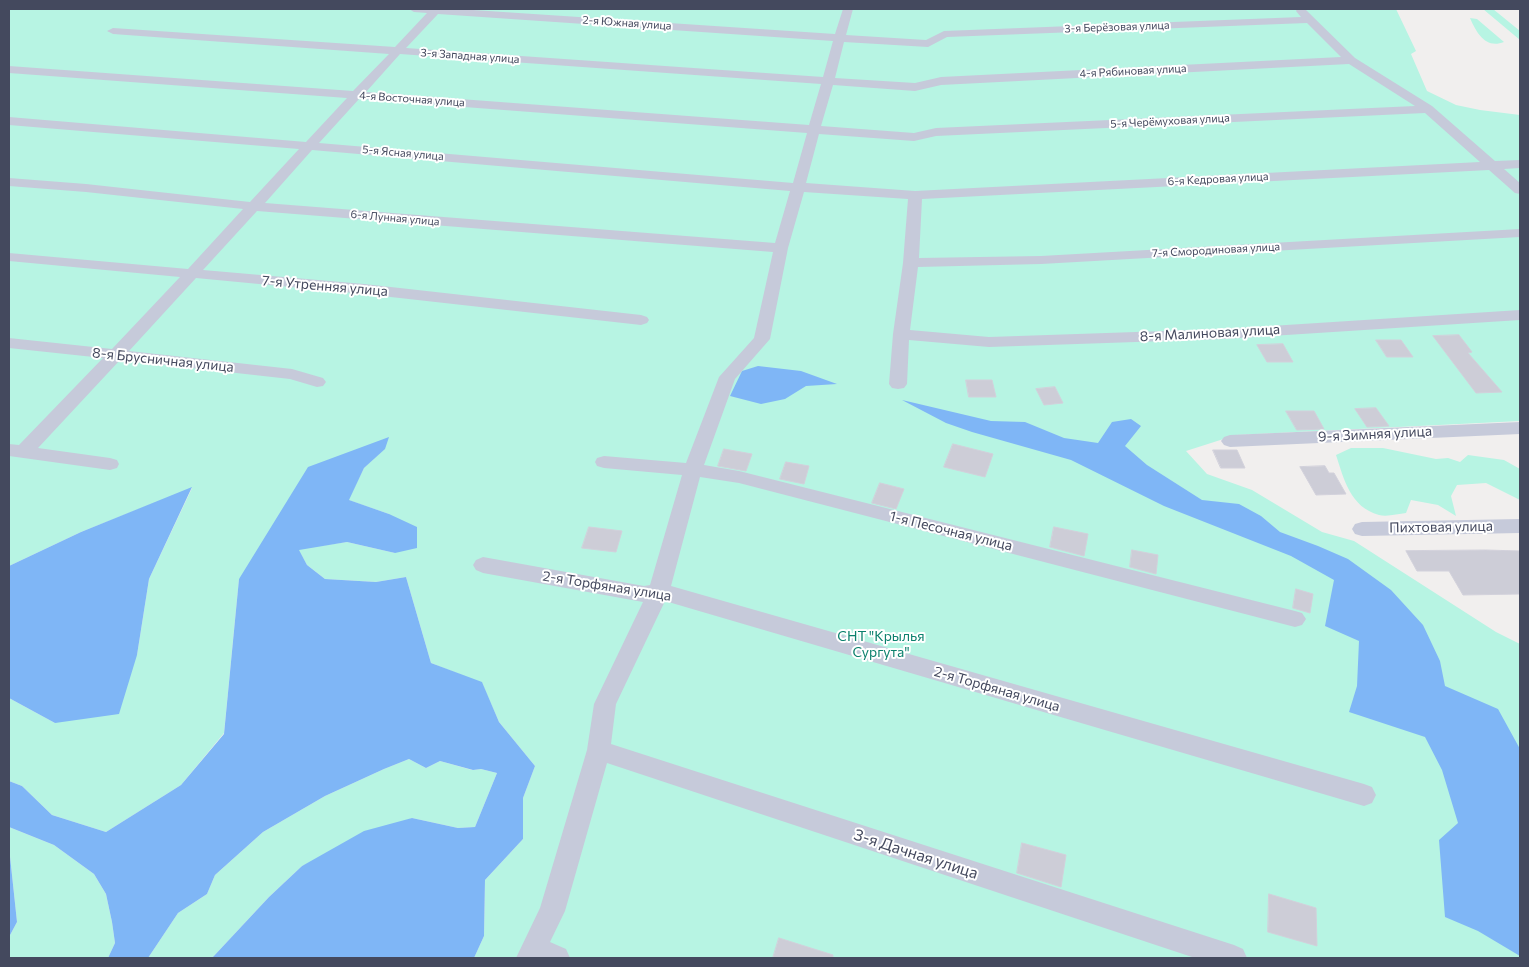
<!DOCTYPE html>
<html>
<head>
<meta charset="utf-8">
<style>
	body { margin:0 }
	#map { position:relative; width:1529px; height:967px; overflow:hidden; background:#f1efee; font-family:Commissioner,sans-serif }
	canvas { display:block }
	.frame { position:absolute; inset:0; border:10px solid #44495e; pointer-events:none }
</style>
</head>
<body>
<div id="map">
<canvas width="1529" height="967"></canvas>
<div class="frame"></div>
</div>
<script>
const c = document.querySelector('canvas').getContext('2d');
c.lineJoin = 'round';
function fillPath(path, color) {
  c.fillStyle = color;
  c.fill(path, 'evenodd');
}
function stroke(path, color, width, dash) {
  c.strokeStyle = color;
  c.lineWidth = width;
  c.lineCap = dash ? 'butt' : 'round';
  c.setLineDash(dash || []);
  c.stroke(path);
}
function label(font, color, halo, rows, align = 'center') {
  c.font = font + ' Commissioner,sans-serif';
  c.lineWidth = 4;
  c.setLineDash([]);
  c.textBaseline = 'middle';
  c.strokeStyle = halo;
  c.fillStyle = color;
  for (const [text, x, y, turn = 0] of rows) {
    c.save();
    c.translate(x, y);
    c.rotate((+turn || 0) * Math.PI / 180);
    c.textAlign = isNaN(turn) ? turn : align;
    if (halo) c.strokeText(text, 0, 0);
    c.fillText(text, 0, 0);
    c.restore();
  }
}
fillPath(new Path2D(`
	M9,9H1396L1416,51L1411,54L1427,91L1456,105L1480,110L1520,115V421L1236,435L1186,451L1207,474L1252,490L1322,532L1354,541L1496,632L1520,644V958H474L484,936L485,880L523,839V798L535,766L499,722L482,683L431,663L406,577L376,582L325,579L307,565L298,549L347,542L395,553L389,514L348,500L364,468L384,449L239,579L224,733L181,785L106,832L52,815L22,786L9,781V698L55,723L137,655L149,579L192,488L81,532L9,566Z
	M1483,9H1493L1520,31V40Z
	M1470,18L1477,19L1504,42C1486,49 1477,34 1470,18Z
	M1351,448H1383L1436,459L1448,458L1460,462L1468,455L1504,460L1520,469V500L1486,483L1457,485L1451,496L1456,516L1438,505L1411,500L1406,513C1398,514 1387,517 1379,515C1350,507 1344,479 1336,455Z
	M409,759L426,768L440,761L472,770L481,769L497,773L475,827L458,828L412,818L302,866L269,897L212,958H148L178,913L207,894L215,875L263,832L325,796L384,769Z
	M9,827L54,845L94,874L106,894L112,922L115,943L108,958H9V937L17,922L9,847Z`), '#b7f4e3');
fillPath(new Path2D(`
	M758,366L801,371L837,384L806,386L785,399L761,404L730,396L742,371Z
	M902,400L991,421L1025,422L1064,438L1098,443L1112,422L1131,419L1141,426L1125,446L1147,465L1202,500L1239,504L1261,516L1280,532L1318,546L1348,559L1391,590L1423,625L1440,661L1445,686L1498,709L1520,749V956L1478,931L1445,917L1439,840L1458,823L1442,770L1425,737L1349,712L1357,686L1359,641L1325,626L1334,580L1291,556L1164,506L1071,460L972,432L946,423Z
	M389,437L385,449L364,468L349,500L389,514L417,527V548L395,553L347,542L299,550L307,565L325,579L376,582L406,577L431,663L482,682L499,722L535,766L523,798V839L485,880L484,936L474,958H212L269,897L302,866L364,831L412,818L458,828L475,827L497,773L481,769L473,770L440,761L426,768L409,759L384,769L325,796L263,832L215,875L207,894L178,913L148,958H108L115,943L112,922L106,894L94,874L54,845L9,827V781L22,786L52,815L106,832L181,785L224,734L239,579L308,467Z
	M192,487L149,579L137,655L119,714L55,723L9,698V566L81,532Z
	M9,847L17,922L9,937Z`), '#7fb6f6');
const building = new Path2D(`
	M1459,335L1472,352L1468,353L1502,392L1476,393L1433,336Z
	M1376,340H1401L1413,357H1387Z
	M1283,344L1293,362H1267L1257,345Z
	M966,380H992L996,397H969Z
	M1055,387L1063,403L1044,405L1036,389Z
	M1376,408L1389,426L1367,427L1355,409Z
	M1286,411H1314L1324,429L1297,430Z
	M953,444L993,454L985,477L944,467Z
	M724,449L752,454L746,471L718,466Z
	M1213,450H1237L1245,468H1221Z
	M786,462L809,466L804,484L780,479Z
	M1325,466L1329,473H1334L1346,494L1316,495L1300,467Z
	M880,483L904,489L896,509L872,503Z
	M589,527L622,531L616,552L582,548Z
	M1054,527L1088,534L1084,556L1050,547Z
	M1132,550L1158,555L1156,574L1130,567Z
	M1486,550L1520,551V594L1463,595L1449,571H1417L1406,551Z
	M1296,589L1313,594L1310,613L1293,608Z
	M1022,843L1066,855L1061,887L1017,873Z
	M1269,894L1316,908L1317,946L1268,932Z
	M779,938L833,955V958H773Z`);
fillPath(building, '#cdcdd7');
stroke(building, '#d2d1db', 1);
fillPath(new Path2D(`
	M409,9H458L835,34L843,9H853L846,35L926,40L944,31L1301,17L1296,11L1297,9H1305L1355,58L1432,106L1495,161L1520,160V168L1504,169L1520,183V194L1515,193L1489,170L922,199L919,258L1041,256L1520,229V237L1041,264L918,267L910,330L989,337L1224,329L1520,310V320L1224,339L989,347L909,340L907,384L904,388L898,389L892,388L889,384L893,334L903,263L908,199L804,192L788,248L770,339L735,379L704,465L739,471L1295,611L1302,613L1306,619L1302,625L1295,627L739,483L700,477L671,586L1364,784L1372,787L1376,795L1372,803L1364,806L665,601L616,704L611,744L1234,945L1243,949L1247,958H1195L607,763L565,911L550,942L566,949L570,958H516L540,908L554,861L587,750L594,704L643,602L483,573L476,570L473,565L476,560L483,557L644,586L650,585L682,475L604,468L597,466L595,462L597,458L604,456L686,463L719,377L754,338L773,252L257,211L203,270L364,284L641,315L647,317L649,320L647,323L641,325L364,294L196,278L129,351L292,369L323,378L326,382L323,386L317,387L290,379L120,360L38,448L110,458L117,460L119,464L117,468L110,470L9,456V444L19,445L103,358L9,348V338L112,349L180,277L9,261V253L188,269L243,209L86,192L9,186V178L86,184L250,202L299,149L9,125V117L306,142L347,98L9,73V66L353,91L389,54L113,34L107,31L113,28L395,47L427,13L414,12ZM438,14L833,41L823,77L406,48ZM1307,23L1341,57L941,77L915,83L835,78L844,42L928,47L947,37ZM400,54L821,84L809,125L366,92ZM1349,64L1415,106L936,128L914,133L821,126L833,85L915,91L941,85ZM359,99L807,133L793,183L319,143ZM1425,113L1480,162L915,191L806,183L819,134L914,141L936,136ZM312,150L790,191L775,243L265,203Z
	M1520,422V434L1230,447L1224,445L1221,441L1224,437L1230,435Z
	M1520,519V533L1362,536L1355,534L1352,529L1355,524L1362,522Z`), '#c6cada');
label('11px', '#44495e', '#fff', [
	["2-я Южная улица",627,23,4],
	["3-я Берёзовая улица",1117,27,-2],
	["3-я Западная улица",470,56,4],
	["4-я Рябиновая улица",1133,71,-3],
	["4-я Восточная улица",412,99,4],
	["5-я Черёмуховая улица",1170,121,-3],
	["5-я Ясная улица",403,153,5],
	["6-я Кедровая улица",1218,179,-3],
	["6-я Лунная улица",395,218,5],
	["7-я Смородиновая улица",1216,250,-3]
]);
label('14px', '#44495e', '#fff', [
	["7-я Утренняя улица",325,286,5],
	["8-я Малиновая улица",1210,333,-3],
	["8-я Брусничная улица",163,360,6],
	["9-я Зимняя улица",1375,434,-3],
	["Пихтовая улица",1441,527,-1],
	["1-я Песочная улица",951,531,14],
	["2-я Торфяная улица",607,586,9],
	["2-я Торфяная улица",997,689,16]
]);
label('14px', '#0c816d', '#fff', [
	["CНТ \"Крылья",881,636],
	["Сургута\"",881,652]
]);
label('16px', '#44495e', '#fff', [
	["3-я Дачная улица",916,854,18]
]);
</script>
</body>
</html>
